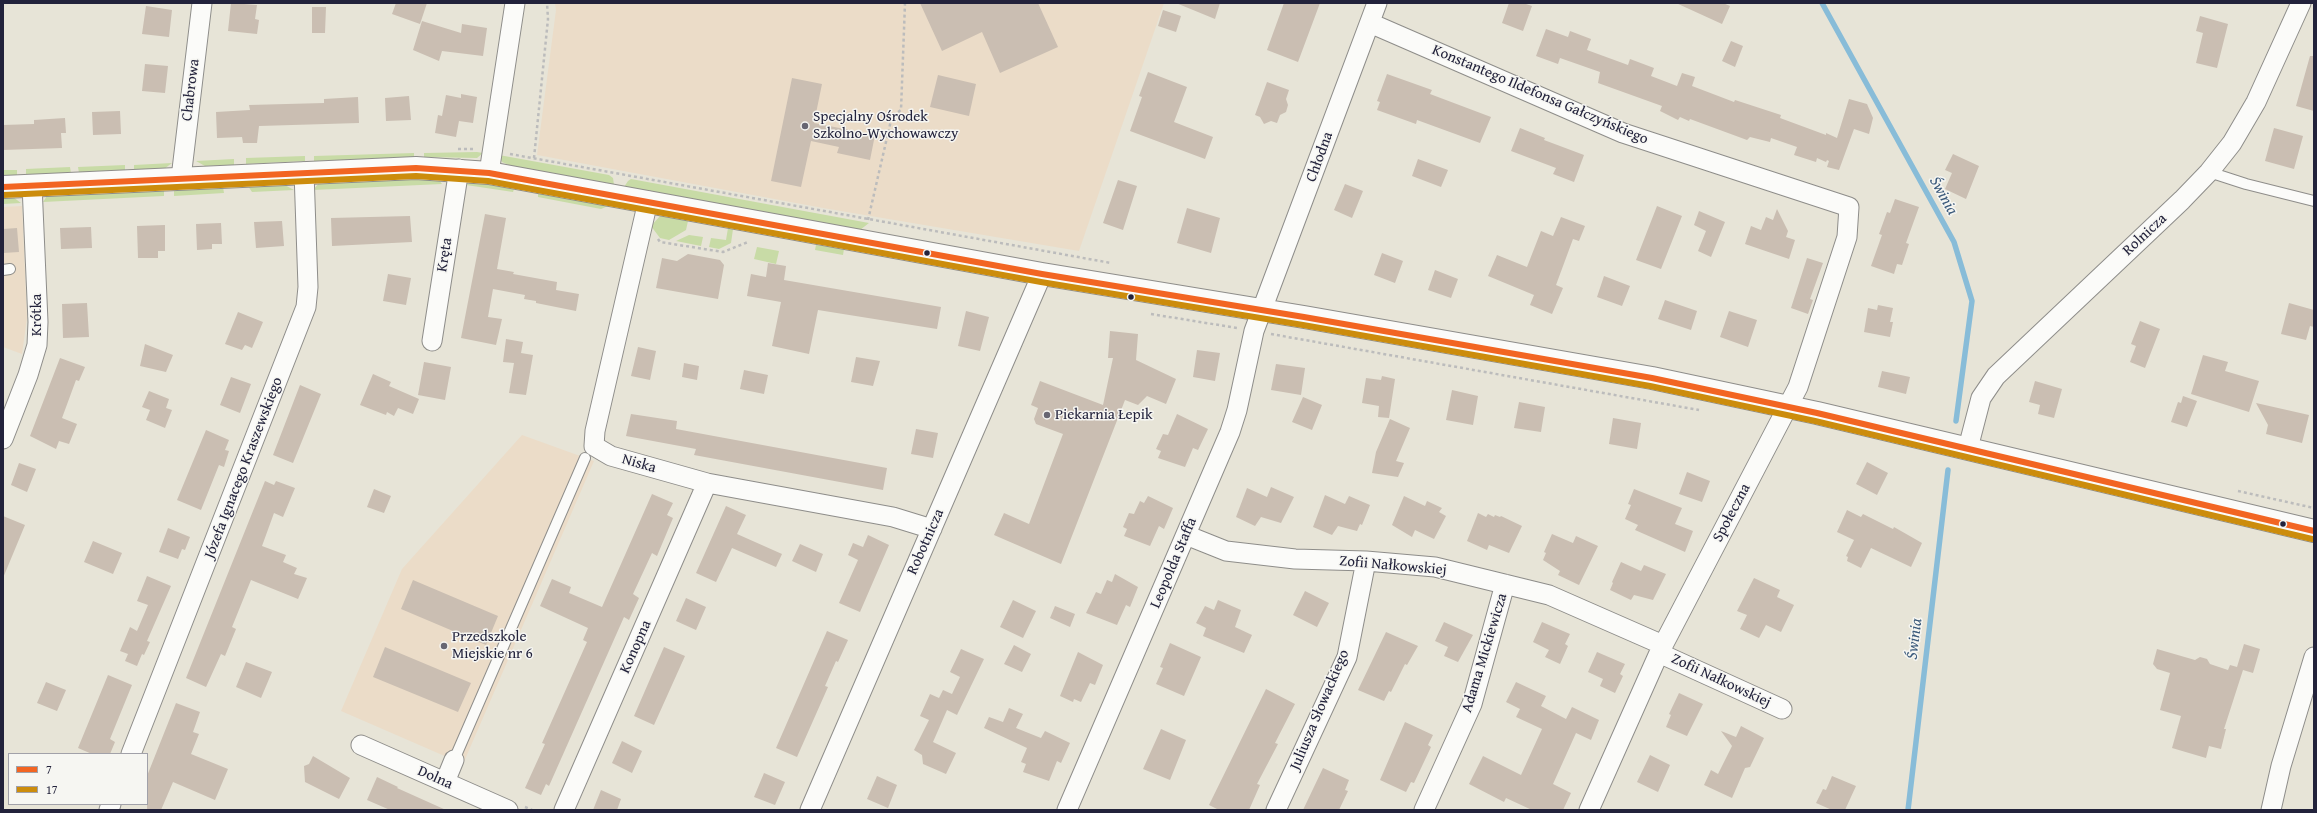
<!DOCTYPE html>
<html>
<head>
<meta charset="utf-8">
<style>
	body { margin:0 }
	#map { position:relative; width:2317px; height:813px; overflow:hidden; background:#e7e4d7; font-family:"Gentium Book Plus",serif }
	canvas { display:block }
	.frame { position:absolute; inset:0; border:4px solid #22223b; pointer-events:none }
	.legend { position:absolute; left:8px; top:753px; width:140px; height:52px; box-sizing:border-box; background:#f6f6f2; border:1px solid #a1a1a9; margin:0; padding:5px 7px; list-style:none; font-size:12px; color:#22223b }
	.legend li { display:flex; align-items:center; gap:8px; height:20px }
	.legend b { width:20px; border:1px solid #a1a1a9 }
</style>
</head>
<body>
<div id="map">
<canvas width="2317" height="813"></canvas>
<div class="frame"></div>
<ul class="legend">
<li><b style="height:5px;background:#f26522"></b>7</li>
<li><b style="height:5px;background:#cc8c0c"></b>17</li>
</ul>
</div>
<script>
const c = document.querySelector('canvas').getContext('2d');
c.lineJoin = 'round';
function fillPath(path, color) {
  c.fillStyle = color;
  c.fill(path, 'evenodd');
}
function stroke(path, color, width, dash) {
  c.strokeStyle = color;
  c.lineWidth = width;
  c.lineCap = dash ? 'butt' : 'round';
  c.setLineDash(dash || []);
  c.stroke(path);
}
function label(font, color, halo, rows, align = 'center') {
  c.font = font + ' "Gentium Book Plus",serif';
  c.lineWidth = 3;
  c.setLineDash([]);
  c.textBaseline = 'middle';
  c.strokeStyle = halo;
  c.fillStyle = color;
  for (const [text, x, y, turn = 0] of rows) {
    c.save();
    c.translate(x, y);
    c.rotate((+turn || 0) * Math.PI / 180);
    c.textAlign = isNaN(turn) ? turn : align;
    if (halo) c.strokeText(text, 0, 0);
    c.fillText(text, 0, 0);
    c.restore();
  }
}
fillPath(new Path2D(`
	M555,3H1164L1079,251L823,208L537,155L556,10Z
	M22,206L27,318L22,354L3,347V207Z
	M522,435L594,461L463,764L341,711L402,569Z`), '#ebdcc8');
fillPath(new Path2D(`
	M477,152L483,153L477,158L424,157V153Z
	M414,153V157L314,161V156Z
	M499,155L609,175L613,178L614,185L511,166L502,162Z
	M305,156V161L246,164V158Z
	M234,159V165L205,166L196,161Z
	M172,163L164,169H134V165Z
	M125,165V170L79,173L78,167Z
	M70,167L71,173L26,175V169Z
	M3,170H17V175L3,176Z
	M409,178L439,180L442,184L313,190L320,182Z
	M631,179L869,223L860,230L624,187L628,181Z
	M472,182L514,189L513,192L466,185Z
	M283,184L294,190L252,192L248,186Z
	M223,187L224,193L174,196V189Z
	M164,190V196L43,202L47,196Z
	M538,193L608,206L601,209L538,197Z
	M13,197L21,203L3,204V198Z
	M660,216L688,221L686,230L669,240L660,238L651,226Z
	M728,228L733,229L731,243L719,249L709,247L711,238L726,240Z
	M689,235L703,237L701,246L676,241Z
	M816,245L844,249L843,255L815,250Z
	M757,247L779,251L776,264L754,259Z`), '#c8dba6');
stroke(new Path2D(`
	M1822,3L1954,242L1972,301L1956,421
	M1908,810L1948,470`), '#88bcd8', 5.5);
fillPath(new Path2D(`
	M231,3L257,5L255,19L259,20L257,34L228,31Z
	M396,3H427L420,24L392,14Z
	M920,3H1038L1058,47L1000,73L982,32L942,51Z
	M1176,3H1220L1215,19Z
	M1284,3H1320L1298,62L1267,50Z
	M1509,3H1523L1532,6L1523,31L1502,23Z
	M1676,3H1723L1730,6L1722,24Z
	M146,6L172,10L169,37L142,34Z
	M312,7H326L325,33H312Z
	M1163,10L1181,16L1176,32L1158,26Z
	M2200,16L2228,24L2217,68L2196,63L2203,33L2196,31Z
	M422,21L461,33L462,24L487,28L483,56L442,51L439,61L413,50Z
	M1546,29L1568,37L1570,31L1591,39L1587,50L1628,65L1630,59L1654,68L1651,76L1677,86L1682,73L1695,77L1692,86L1734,102L1735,100L1781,115L1780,118L1826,135V133L1837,138L1849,99L1867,104L1873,118L1869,134L1854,129L1839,170L1827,167L1829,161L1827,160L1826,162L1817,158L1816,162L1794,155L1797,147L1771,138L1770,142L1750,137L1747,140L1690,119L1689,121L1680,117L1678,120L1660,111L1662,106L1598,83L1600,72L1560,58L1558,64L1536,56Z
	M1731,41L1743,46L1735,67L1722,61Z
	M2310,56H2314V111L2296,106Z
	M145,64L168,66L165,93L142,91Z
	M1148,72L1187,87L1174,122L1213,137L1205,159L1130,131L1142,97L1139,96Z
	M1387,74L1432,90L1430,94L1491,117L1480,143L1417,120L1416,124L1377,110L1380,102L1377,101Z
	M938,75L976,84L969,116L930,107Z
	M792,78L822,84L814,123L875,135L870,160L837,153L839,147L811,141L801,187L771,181Z
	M1267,82L1289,90L1286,99L1288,105L1286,112L1280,115L1277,123L1271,121L1264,124L1260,117L1255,115Z
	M461,94L477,97L473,123L459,121L456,137L435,133L438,115L442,116L446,95L461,98Z
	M409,96L411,120L386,121L385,98Z
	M358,97L359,123L259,126L257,143H243L242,137L217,138L216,112L250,110L249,105L324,103V99Z
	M120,111L121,134L93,135L92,112Z
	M65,118L66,133H61L62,148L3,150V125L34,124V120Z
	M1520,128L1545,138L1544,140L1584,155L1574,182L1553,174L1556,168L1511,151Z
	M2274,128L2303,136L2294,169L2265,161Z
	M1953,154L1979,166L1966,199L1945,189L1952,173L1945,170Z
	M1418,159L1448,170L1441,187L1412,176Z
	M1118,180L1137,186L1123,230L1103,223Z
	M1345,184L1363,191L1352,218L1334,210Z
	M1895,199L1919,207L1906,243L1909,244L1902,265L1897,264L1894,274L1871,266L1882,235L1879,234L1887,212L1890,213Z
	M1657,206L1682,216L1661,269L1636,260Z
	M1187,208L1220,218L1211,253L1177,243Z
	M1777,209L1788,231L1786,237L1795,240L1789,259L1745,244L1751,226L1761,230L1766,217L1773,220Z
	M1699,211L1725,222L1711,257L1698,251L1706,231L1694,225Z
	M485,214L506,218L497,269L514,272L513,274L557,282L556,290L579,294L576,311L536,303V301L524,299L525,295L493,289L488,317L502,319L496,345L461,338Z
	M410,216L412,242L332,246L331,218Z
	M1561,217L1585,226L1579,241L1573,239L1556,285L1563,288L1552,314L1530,305L1534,295L1488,276L1497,255L1527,267L1541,231L1553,236Z
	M282,221L284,246L256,248L254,222Z
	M221,223L222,244H212V249L197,250L196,224Z
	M165,225V251H158V258H138L137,226Z
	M91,227L92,248L61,249L60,228Z
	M17,228L19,252L3,253V229Z
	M1382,253L1403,261L1395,283L1374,275Z
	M688,254L720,260L724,265L718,299L656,288L662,258L677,261Z
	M1807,258L1823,263L1810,299L1813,300L1808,314L1791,308Z
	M768,263L786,266L784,280L941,307L937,329L818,310L809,354L772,346L781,302L747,296L751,274L766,277Z
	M1435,270L1458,279L1451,298L1428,290Z
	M388,274L411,278L406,305L383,301Z
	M1604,276L1630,286L1622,306L1597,297Z
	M1665,300L1697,311L1691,330L1658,319Z
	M87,303L89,337L63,338L62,304Z
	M2289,303L2314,310V327L2310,326L2306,340L2281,334Z
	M1878,305L1893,308L1890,322H1893L1890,337L1864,332L1868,308L1877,310Z
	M966,311L989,317L980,351L958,346Z
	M1729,311L1757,320L1748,347L1720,337Z
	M238,312L263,322L252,348L245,345L242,350L225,344Z
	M2140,321L2160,329L2145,368L2130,362L2136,346L2131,344Z
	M1110,331L1138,334L1136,360L1176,379L1166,404L1147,396L1138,405L1125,400L1061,564L994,535L1004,513L1029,524L1063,434L1036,424L1034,419L1038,408L1031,405L1040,381L1103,405L1113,358H1108Z
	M506,339L523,342L521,353L533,355L526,395L509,393L514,363L503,362Z
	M145,344L173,355L166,372L140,366Z
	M638,347L656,351L650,380L631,376Z
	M1197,350L1220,353L1215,381L1193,377Z
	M2203,355L2228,362L2225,371L2259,381L2249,412L2191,394Z
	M856,357L880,361L873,386L851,382Z
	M60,358L85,367L79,381L76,380L62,418L77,424L69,444L59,441L56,449L30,436Z
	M424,362L451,367L445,400L418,395Z
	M684,363L699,366L697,380L682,377Z
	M1276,364L1305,368L1301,395L1271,390Z
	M744,370L768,375L764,394L740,389Z
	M1882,371L1910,377L1906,394L1878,387Z
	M373,374L391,382L389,386L419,399L413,414L398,408L394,416L387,412L386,415L360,405Z
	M1382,376L1395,379L1389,418L1378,417L1379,406L1362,403L1366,378L1381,380Z
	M231,377L251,384L240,413L220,405Z
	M2035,381L2062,389L2054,418L2038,414L2040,405L2029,402Z
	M300,385L321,394L293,463L273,455Z
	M1452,390L1478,396L1473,425L1446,420Z
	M149,391L169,399L166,408L172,410L165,428L146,420L150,410L142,407Z
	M2183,396L2197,401L2187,427L2171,422L2178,402L2181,403Z
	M1303,397L1322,405L1312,430L1292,422Z
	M1519,402L1545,407L1541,432L1514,428Z
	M2256,403L2309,415L2302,443L2266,434L2268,425Z
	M631,414L677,421L676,429L887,468L883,490L694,455L696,449L626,436Z
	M1177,414L1208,429L1198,450L1193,448L1185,467L1158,458L1161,451L1156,449L1163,434L1168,435Z
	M1613,418L1641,423L1637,449L1609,444Z
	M1390,419L1410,428L1396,461L1404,463L1398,477L1372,473L1376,452Z
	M916,429L938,433L933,458L911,454Z
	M206,430L229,440L225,450L229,451L224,467L219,465L201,510L177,500Z
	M1867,462L1888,473L1877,495L1856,484Z
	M19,463L36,469L27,492L11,485Z
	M1687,472L1710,481L1702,502L1679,494Z
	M265,481L274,485L276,481L295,488L283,517L274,513L262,546L286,555L283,562L297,568L294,574L307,578L298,599L251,580L232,627L236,629L225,656L221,654L206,687L186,678Z
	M1271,487L1294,497L1281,523L1261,517L1255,526L1236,517L1247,488L1267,497Z
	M374,489L391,496L384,513L367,507Z
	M1634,489L1682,508L1675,524L1693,531L1685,552L1635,530L1638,525L1625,519L1631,505L1628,504Z
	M652,494L673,503L667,515L673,518L657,556L652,553L633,594L639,598L629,620L624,617L549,786L546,784L541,795L525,788L545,744L542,743L587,642L583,640L588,628L540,606L552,579L571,587L569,593L602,607Z
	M1325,495L1345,504L1349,496L1370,505L1362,525L1360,524L1357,531L1338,526L1332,535L1313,527Z
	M1148,496L1173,508L1164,529L1159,526L1150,546L1124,536L1127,529L1123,527L1129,513L1134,514L1140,501L1144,503Z
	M1404,496L1425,506L1427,501L1442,508L1439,512L1446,516L1434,539L1415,530L1412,537L1392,525Z
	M726,506L746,515L737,534L782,554L776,567L732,548L716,582L696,573Z
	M1847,510L1861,517L1863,514L1893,529L1894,527L1922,543L1911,567L1871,548L1861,568L1847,561L1848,557L1846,556L1854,540L1837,532Z
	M1478,513L1486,517L1488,514L1494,517L1495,515L1500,517L1501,516L1522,526L1509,553L1489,545L1487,550L1467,541Z
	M3,516L25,525L3,578Z
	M168,528L190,537L185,550L182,549L178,559L159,552Z
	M1552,534L1573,543L1576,536L1598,546L1579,585L1558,575L1560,571L1543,560L1546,553L1544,552Z
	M868,535L889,545L860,612L839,603L858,560L848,555L853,543L863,547Z
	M93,541L122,553L113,574L84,562Z
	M800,544L823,554L816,572L792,561Z
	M1621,562L1641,571L1644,565L1666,574L1653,600L1634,595L1631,600L1610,590L1613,583L1612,582Z
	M1115,574L1138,587L1130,607L1126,605L1117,625L1086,613L1096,592L1101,594L1107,580L1112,582Z
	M147,576L171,586L147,641L150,642L144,655L142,654L137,666L125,661L128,654L120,651L130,627L137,631L148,605L137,601Z
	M1754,578L1780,590L1777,597L1794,605L1781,632L1766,625L1759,638L1740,629L1747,615L1737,611Z
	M413,580L498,616L486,645L401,609Z
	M1305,591L1329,603L1317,627L1293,615Z
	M686,598L706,607L696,630L676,621Z
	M1013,600L1036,611L1023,638L1000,627Z
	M1218,600L1241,610L1235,627L1252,635L1244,653L1203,636L1206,628L1196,623L1205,606L1214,610Z
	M1055,606L1075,614L1070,627L1050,618Z
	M1444,622L1473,635L1458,662L1444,656L1448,647L1435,641Z
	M1542,622L1570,634L1565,644L1568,646L1560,664L1545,657L1549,650L1533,642Z
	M827,631L848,640L838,662L836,661L825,686L828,687L797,757L776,748Z
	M1386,632L1418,646L1407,665L1405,664L1391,692L1389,691L1384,701L1358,690Z
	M1170,643L1201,657L1184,696L1156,684L1163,668L1160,667Z
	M2244,644L2260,649L2253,673L2243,670L2224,729H2226L2221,749L2209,746L2206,758L2172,748L2181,716L2160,710L2170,673L2157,669L2153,664L2157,649L2195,660L2200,657L2207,659L2210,664L2228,670L2230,665L2237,667Z
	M1014,645L1031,654L1022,672L1004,664Z
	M385,647L471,683L458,712L373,677Z
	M664,647L685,656L654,725L634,716Z
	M961,649L984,659L957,715L947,710L933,742L956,753L946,774L923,764L922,755L914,750L929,720L920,716L930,694L939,698L943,690L952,694L960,677L950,672Z
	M1078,652L1103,665L1095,685L1090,683L1081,702L1074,699L1073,702L1060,696Z
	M1597,652L1625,664L1620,674L1623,676L1615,693L1600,686L1603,679L1588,672Z
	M246,662L272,672L261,698L236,687Z
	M108,675L132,685L110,739L115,742L110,754H92L78,748Z
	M46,682L66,690L57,711L37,703Z
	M1516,682L1546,696L1541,706L1566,719L1572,707L1599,720L1591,740L1576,733L1553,784L1571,793L1563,810H1532L1506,798L1504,802L1469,784L1483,756L1521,775L1542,729L1516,717L1520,709L1506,702Z
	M1266,689L1295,704L1275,743L1278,744L1257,784L1260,785L1249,810H1219L1209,805Z
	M1679,693L1703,704L1687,736L1666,727L1671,715L1669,714Z
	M176,703L200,712L193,732L199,734L191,754L228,769L215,800L173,782L161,810H147V776Z
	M1009,708L1023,714L1016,728L1041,738L1045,731L1070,743L1061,763L1057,761L1049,781L1023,772L1026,764L1021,762L1027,748L984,728L989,717L1003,722Z
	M1405,722L1433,735L1428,745L1431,747L1414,783L1411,782L1406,792L1380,780Z
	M1741,726L1764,738L1750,767L1745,768L1732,798L1704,785L1711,770L1718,774L1732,746L1721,731L1736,737Z
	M1161,729L1186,740L1170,780L1143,769Z
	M622,741L642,751L632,773L612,763Z
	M1650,755L1670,765L1658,792L1637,782Z
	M313,756L350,778L339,799L305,782L304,766L309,764Z
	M1323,768L1349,780L1345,790L1348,791L1339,810H1303Z
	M764,773L785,782L775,805L754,797Z
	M877,776L897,785L888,808L867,799Z
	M1832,776L1856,786L1845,810H1832L1816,803L1823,789L1826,790Z
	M377,777L398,787L397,788L446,810H390L367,800Z
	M601,790L621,799L617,810H593Z`), '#cabeb2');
const service = new Path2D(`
	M2209,172L2246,184L2314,201
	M3,270L10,269
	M454,760L585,458`);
const minor = new Path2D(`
	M1370,23L1623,133L1849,207L1847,237L1798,387L1659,653L1589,810
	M489,173L515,3
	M181,178L202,3
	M648,201L595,431L594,446L611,456L707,483L893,517L932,529
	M432,341L459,169
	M3,439L28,375L37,345L38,322L32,185
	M1968,448L1981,398L1996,376L2182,200L2209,172L2232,143L2256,102L2301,3
	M1186,535L1226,551L1295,559L1366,561L1435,567L1549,595L1663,645
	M1659,653L1782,709
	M361,745L508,810
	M131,754L306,307L308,287L304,172
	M445,782L454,760
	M109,810L111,804
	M564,810L707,483
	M810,810L1042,274
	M1067,810L1230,432L1237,410L1254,331L1377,3
	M1276,810L1347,657L1366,561
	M1424,810L1472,704L1505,584
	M2271,810L2281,766L2314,657`);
const tertiary = new Path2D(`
	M3,187L416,168L489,173L1042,274L1304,317L1652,378L1817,413L2314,531`);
stroke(service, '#8e8d8a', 12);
stroke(minor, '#8e8d8a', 21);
stroke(tertiary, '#8e8d8a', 24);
stroke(new Path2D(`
	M458,149H475
	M510,154L1111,263
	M534,158L548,19L547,3
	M868,220L892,116L901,110L905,3
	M658,239L660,242L723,252L748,242
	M1151,314L1237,328
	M1271,334L1699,410
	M2238,491L2314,508
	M525,807L532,810`), '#bcbcbc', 2.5, [3, 3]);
stroke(service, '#fbfbf9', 10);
stroke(minor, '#fbfbf9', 19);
stroke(tertiary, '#fbfbf9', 22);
stroke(new Path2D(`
	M3,187L416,168L489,173L1042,274L1304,317L1652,378L1817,413L2314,531`), '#f26522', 6);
stroke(new Path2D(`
	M3,195L416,176L488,181L1041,282L1303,325L1650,386L1815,421L2312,539`), '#cc8c0c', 6);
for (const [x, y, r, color] of [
	[805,126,4,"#676672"],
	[927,253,3.5,"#22223b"],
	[1131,297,3.5,"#22223b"],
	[1047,415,4,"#676672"],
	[2283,524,3.5,"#22223b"],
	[444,646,4,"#676672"]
]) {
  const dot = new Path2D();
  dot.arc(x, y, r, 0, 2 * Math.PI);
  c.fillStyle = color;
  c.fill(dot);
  stroke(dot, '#f6f6f2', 1.5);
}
label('15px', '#22223b', '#f6f6f2', [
	["Chabrowa",191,90,-83],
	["Konstantego Ildefonsa Gałczyńskiego",1540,95,23],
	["Chłodna",1320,157,-70],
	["Rolnicza",2145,235,-43],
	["Kręta",445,255,-81],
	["Krótka",37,315,-90],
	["Niska",639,464,16],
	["Józefa Ignacego Kraszewskiego",244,468,-69],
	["Społeczna",1732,513,-62],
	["Robotnicza",926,542,-66],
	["Leopolda Staffa",1174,563,-67],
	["Zofii Nałkowskiej",1393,566,5],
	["Konopna",636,647,-66],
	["Adama Mickiewicza",1485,653,-73],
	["Zofii Nałkowskiej",1721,681,25],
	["Juliusza Słowackiego",1320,710,-67],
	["Dolna",435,778,24]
]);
label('15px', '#22223b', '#f6f6f2', [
	["Specjalny Ośrodek",813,117],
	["Szkolno-Wychowawczy",813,134],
	["Piekarnia Łepik",1055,415],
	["Przedszkole",452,637],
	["Miejskie nr 6",452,654]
], 'left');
label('italic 16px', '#3a597a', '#f6f6f2', [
	["Świnia",1943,196,61],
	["Świnia",1915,639,-83]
]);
</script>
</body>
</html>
